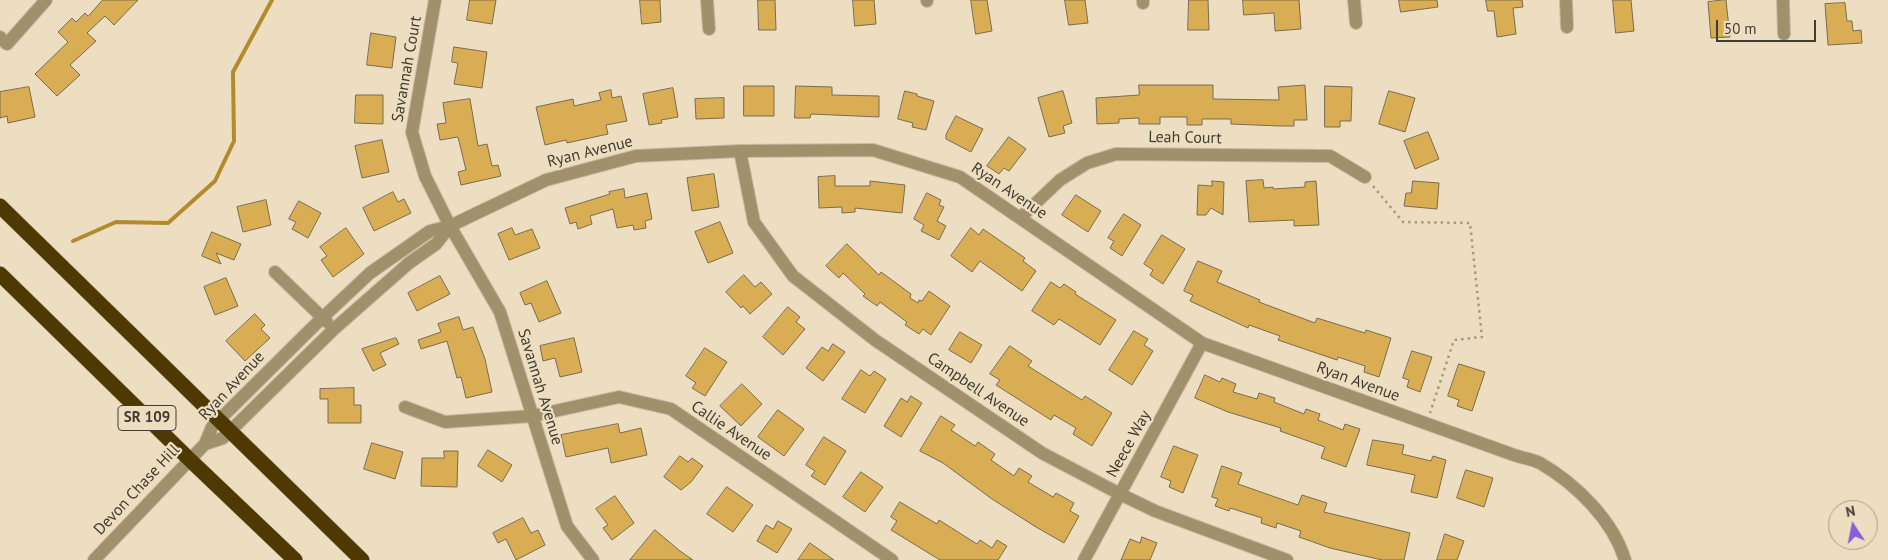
<!DOCTYPE html>
<html>
<head>
<meta charset="utf-8">
<style>
	body { margin:0 }
	#map { position:relative; width:1888px; height:560px; overflow:hidden; background:#eddec1; font-family:"PT Sans",sans-serif }
	canvas { display:block }
	.north { position:absolute; left:1828px; top:500px; width:50px; height:50px; box-sizing:border-box; background:#eddec1; border:1px solid #a99d87; border-radius:50%; rotate:349deg; font-size:14px; font-weight:700; line-height:20px; text-align:center; color:#423c30 }
	.north::after { content:''; display:block; margin:auto; width:18px; height:22px; background:#855fda; clip-path:polygon(50% 0,100% 100%,50% 72%,0 100%) }
	.scale { position:absolute; left:1716px; top:20px; width:100px; height:22px; box-sizing:border-box; border:2px solid #423c30; border-top:0; padding-left:6px; font-size:15px; line-height:18px; white-space:nowrap; color:#423c30; -webkit-text-stroke:4px #eddec1; paint-order:stroke }
</style>
</head>
<body>
<div id="map">
<canvas width="1888" height="560"></canvas>
<div class="north">N</div>
<div class="scale">50 m</div>
</div>
<script>
const c = document.querySelector('canvas').getContext('2d');
c.lineJoin = 'round';
function stroke(path, color, width, dash) {
  c.strokeStyle = color;
  c.lineWidth = width;
  c.lineCap = dash ? 'butt' : 'round';
  c.setLineDash(dash || []);
  c.stroke(path);
}
function fillPath(path, color) {
  c.fillStyle = color;
  c.fill(path, 'evenodd');
}
function label(font, color, halo, rows, align = 'center') {
  c.font = font + ' "PT Sans",sans-serif';
  c.lineWidth = 4.5;
  c.setLineDash([]);
  c.textBaseline = 'middle';
  c.strokeStyle = halo;
  c.fillStyle = color;
  for (const [text, x, y, turn = 0] of rows) {
    c.save();
    c.translate(x, y);
    c.rotate((+turn || 0) * Math.PI / 180);
    c.textAlign = isNaN(turn) ? turn : align;
    if (halo) c.strokeText(text, 0, 0);
    c.fillText(text, 0, 0);
    c.restore();
  }
}
stroke(new Path2D(`
	M73,241L116,222L168,223L215,181L234,141L233,72L272,0`), '#b48b2c', 4);
const building = new Path2D(`
	M103,0H138L114,25L105,16L87,33L96,41L70,65L80,75L57,96L35,74L68,42L58,32L72,18L76,22L85,13L88,16Z
	M470,0H496L492,24L467,20Z
	M640,0H660L661,22L642,24Z
	M758,0H775L776,30H759Z
	M853,0H874L876,24L855,26Z
	M971,0H987L992,31L976,34Z
	M1065,0H1085L1088,23L1069,25Z
	M1189,0H1208L1209,30H1188Z
	M1243,0H1299L1301,29L1275,31L1274,13L1244,15Z
	M1399,0H1437L1438,7L1401,12Z
	M1486,0H1522L1523,7L1513,8L1516,34L1497,37L1494,11H1488Z
	M1613,0H1631L1634,31L1616,33Z
	M1726,0L1730,37L1711,38L1708,2Z
	M1845,3L1847,21H1852L1853,31L1861,30L1862,43L1828,45L1825,4Z
	M371,33L396,37L392,68L367,65Z
	M454,47L487,52L482,88L454,84L458,63L452,62Z
	M1139,85H1213V99L1279,100L1278,87L1305,85L1307,120H1294V126H1280L1231,124V119H1202V125H1187V117H1160V124H1139V118L1119,119V123L1097,124L1096,98L1139,95Z
	M744,86H774V116H744Z
	M796,86L832,87V95L879,96V117L811,114L810,118H795Z
	M1325,86L1352,87L1351,121H1340V127H1325Z
	M29,87L35,117L8,123L7,116L0,118V92Z
	M673,88L678,117L661,120L662,123L649,125L643,94Z
	M611,90L612,98L621,96L627,121L606,125L608,134L567,143L566,140L545,145L536,107L573,99L574,106L601,100L599,93Z
	M905,91L917,94V96L934,101L926,130L912,127L913,123L898,119Z
	M1063,91L1072,123L1063,126L1065,133L1049,137L1038,98Z
	M1389,91L1415,98L1405,132L1379,124Z
	M356,95H383V124L355,123Z
	M724,98V118L696,119L695,99Z
	M470,99L478,146L487,144L492,166L498,165L501,176L461,185L458,172L466,170L458,137L440,140L437,124L446,123L443,103Z
	M956,116L983,129L971,152L946,139V135Z
	M1428,132L1439,159L1415,169L1404,141Z
	M1009,137L1026,149L1009,171L1004,168L999,174L987,166Z
	M382,140L389,172L362,178L355,146Z
	M714,174L719,207L692,211L687,178Z
	M835,176V186H870V181L905,185L902,213L855,208V212L842,213V207L819,208L818,177Z
	M1263,180L1264,188L1273,187V189L1305,187V182L1316,181L1319,225L1294,226V220L1249,222L1246,181Z
	M1212,181L1224,182L1223,215L1211,208L1206,215H1197L1198,185L1212,186Z
	M1413,181L1439,183L1437,209L1404,206L1406,193H1411Z
	M624,189L625,198L647,193L652,219L645,221L646,228L634,230L633,225L617,228L613,209L590,216L592,224L578,229L576,222L570,224L565,208L610,194L609,192Z
	M393,192L398,202L404,199L411,213L374,231L363,208Z
	M927,193L941,200L939,205L944,207L937,221L946,226L939,240L921,231L924,225L914,219Z
	M1076,195L1101,211L1088,232L1062,215Z
	M266,200L271,225L243,232L237,207Z
	M299,201L321,213L308,238L292,229L296,222L289,219Z
	M1124,214L1141,225L1122,256L1110,248L1114,241L1108,238Z
	M720,222L733,253L708,263L695,232Z
	M346,228L364,254L333,277L321,260L327,256L320,247Z
	M512,228L515,235L532,229L540,248L509,260L498,234Z
	M971,228L979,235L983,229L1025,258L1023,261L1036,271L1022,291L980,261L972,272L951,256Z
	M212,232L241,244L234,260L216,253L221,264L202,256Z
	M1162,235L1185,249L1163,284L1150,275L1153,270L1144,264Z
	M847,244L879,275L881,272L911,294L910,298L918,303L919,300L922,301L929,291L950,306L931,335L923,329L919,334L905,325L907,322L880,302L877,306L863,296L865,294L843,273L839,278L826,266Z
	M1198,261L1222,271L1217,282L1260,300L1259,302L1315,323L1317,318L1365,333L1366,330L1391,338L1379,377L1364,372L1365,366L1338,357L1337,360L1278,340L1280,336L1249,325L1248,328L1190,301L1193,295L1184,291Z
	M744,275L755,287L761,282L772,294L750,314L743,306L741,308L726,292Z
	M440,276L450,294L417,311L408,293Z
	M226,278L238,306L215,315L204,287Z
	M547,281L561,313L539,322L531,303L525,305L520,293Z
	M1051,282L1060,288L1064,284L1076,292L1075,294L1116,320L1100,345L1059,319L1054,325L1032,311Z
	M788,307L800,317L796,322L805,329L783,355L763,337Z
	M255,314L265,325L261,329L270,338L245,361L226,341Z
	M459,317L463,330L473,327L485,359L492,392L466,398L461,377L457,378L447,341L421,349L418,340L441,332L438,324Z
	M1134,331L1148,339L1144,345L1153,351L1132,385L1109,370Z
	M960,332L982,345L971,363L949,350Z
	M396,338L399,344L380,353L386,365L373,371L362,349Z
	M574,338L582,372L560,377L555,358L543,361L540,346Z
	M833,344L845,352L823,381L806,368L822,347L828,351Z
	M1010,346L1032,361L1028,366L1082,400L1085,396L1112,413L1092,446L1073,434L1076,428L1054,415L1051,420L996,385L1000,380L990,374Z
	M705,348L727,362L705,396L692,388L696,383L686,376Z
	M1412,351L1432,357L1420,392L1407,387L1409,380L1403,378Z
	M1459,364L1485,372L1472,411L1457,406L1459,400L1448,396Z
	M861,370L870,376L874,371L886,379L865,413L842,399Z
	M1205,375L1220,382L1222,378L1236,384L1233,392L1257,399L1259,393L1275,398L1274,402L1304,414L1306,409L1320,414L1318,420L1343,430L1345,424L1360,429L1346,467L1321,458L1325,447L1280,431L1281,428L1228,412L1195,398Z
	M742,384L762,404L741,426L720,406Z
	M354,388V405H361V423H328V399H320V389Z
	M911,396L922,403L901,437L884,426L901,398L907,402Z
	M778,410L804,429L784,456L758,437Z
	M941,416L955,425L951,430L975,446L978,442L995,454L991,460L1014,476L1019,468L1032,476L1028,482L1053,497L1056,493L1074,503L1070,511L1079,516L1064,543L1036,527L992,499L943,463L920,451Z
	M618,424L620,433L641,428L647,455L611,463L608,448L566,457L561,435Z
	M824,437L846,451L825,485L811,476L815,471L806,465Z
	M1373,440L1404,445L1402,454L1431,461L1433,456L1446,460L1437,498L1411,492L1415,475L1367,465Z
	M372,443L403,452L395,479L364,469Z
	M1174,446L1198,455L1183,493L1169,487L1171,481L1161,477Z
	M488,450L512,465L502,482L478,466Z
	M444,451H458L457,487L421,486L422,458H444Z
	M680,456L688,462L692,458L703,466L691,482L681,490L664,477Z
	M1222,466L1242,473L1238,484L1298,505L1302,495L1327,503L1324,512L1410,533L1404,560H1382L1330,548L1299,537L1301,531L1277,523L1276,528L1261,523L1262,518L1230,508L1229,511L1215,506L1218,499L1212,497Z
	M1466,470L1493,478L1484,507L1457,498Z
	M861,472L883,487L865,512L843,497Z
	M727,487L753,505L733,532L707,514Z
	M615,496L634,523L612,540L603,528L608,525L596,509Z
	M900,502L937,524L939,520L977,544L980,540L992,548L997,540L1007,546L998,560H940L891,530L897,521L891,517Z
	M523,518L531,533L538,530L545,545L516,560L506,539L498,543L493,533Z
	M778,521L792,529L777,553L757,541L766,525L773,529Z
	M655,530L680,551L693,560H630Z
	M1445,534L1464,541L1457,560H1437Z
	M1142,537L1157,543L1150,560H1121L1130,539L1140,543Z
	M810,543L834,560H798Z`);
fillPath(building, '#d8ad53');
stroke(building, '#796c52', 1);
const minor = new Path2D(`
	M435,0L412,132L425,176L450,226L500,312L567,526L593,560
	M707,0L709,29
	M927,0V1
	M1143,0V3
	M1354,0L1356,23
	M1566,0L1567,27
	M1783,0L1784,34
	M0,37L7,44L46,0
	M740,151L754,222L793,276L875,340L1042,453L1120,494L1155,511L1287,560
	M1020,218L1060,180L1087,163L1116,154L1330,156L1365,177
	M275,272L327,322
	M405,407L445,422L532,416L619,397L671,409L892,560
	M205,444L223,438L334,329L409,263L436,244L450,226
	M94,560L205,444L212,427L320,320L370,273L430,231L450,226L546,180L636,156L740,151L873,150L960,177L1202,343L1514,455C1522,458 1532,459 1540,463C1576,484 1613,520 1625,560
	M1084,560L1202,343`);
const highway = new Path2D(`
	M0,206L362,560
	M0,274L189,459L295,560`);
stroke(minor, '#c7baa1', 14);
stroke(highway, '#c7baa1', 16);
stroke(new Path2D(`
	M1373,186L1403,222L1470,223L1482,337L1454,340L1430,413`), '#a49983', 2.5, [2.5, 4]);
stroke(minor, '#a1906c', 12);
stroke(highway, '#4e3903', 15);
for (const [x, y, w] of [
	[147,418,58]
]) {
  const box = new Path2D();
  box.roundRect(x - w / 2, y - 12.5, w, 25, 4);
  c.fillStyle = '#eddec1';
  c.fill(box);
  stroke(box, '#423c30', 1);
}
label('bold 15px', '#423c30', null, [
	["SR 109",147,418]
]);
label('16px', '#423c30', '#eddec1', [
	["Savannah Court",407,69,-80],
	["Leah Court",1185,138,1],
	["Ryan Avenue",590,152,-14],
	["Ryan Avenue",1009,191,34],
	["Ryan Avenue",1358,382,20],
	["Ryan Avenue",232,386,-47],
	["Savannah Avenue",540,387,73],
	["Campbell Avenue",978,390,34],
	["Callie Avenue",731,431,34],
	["Neece Way",1129,444,-61],
	["Devon Chase Hill",137,490,-47]
]);
</script>
</body>
</html>
